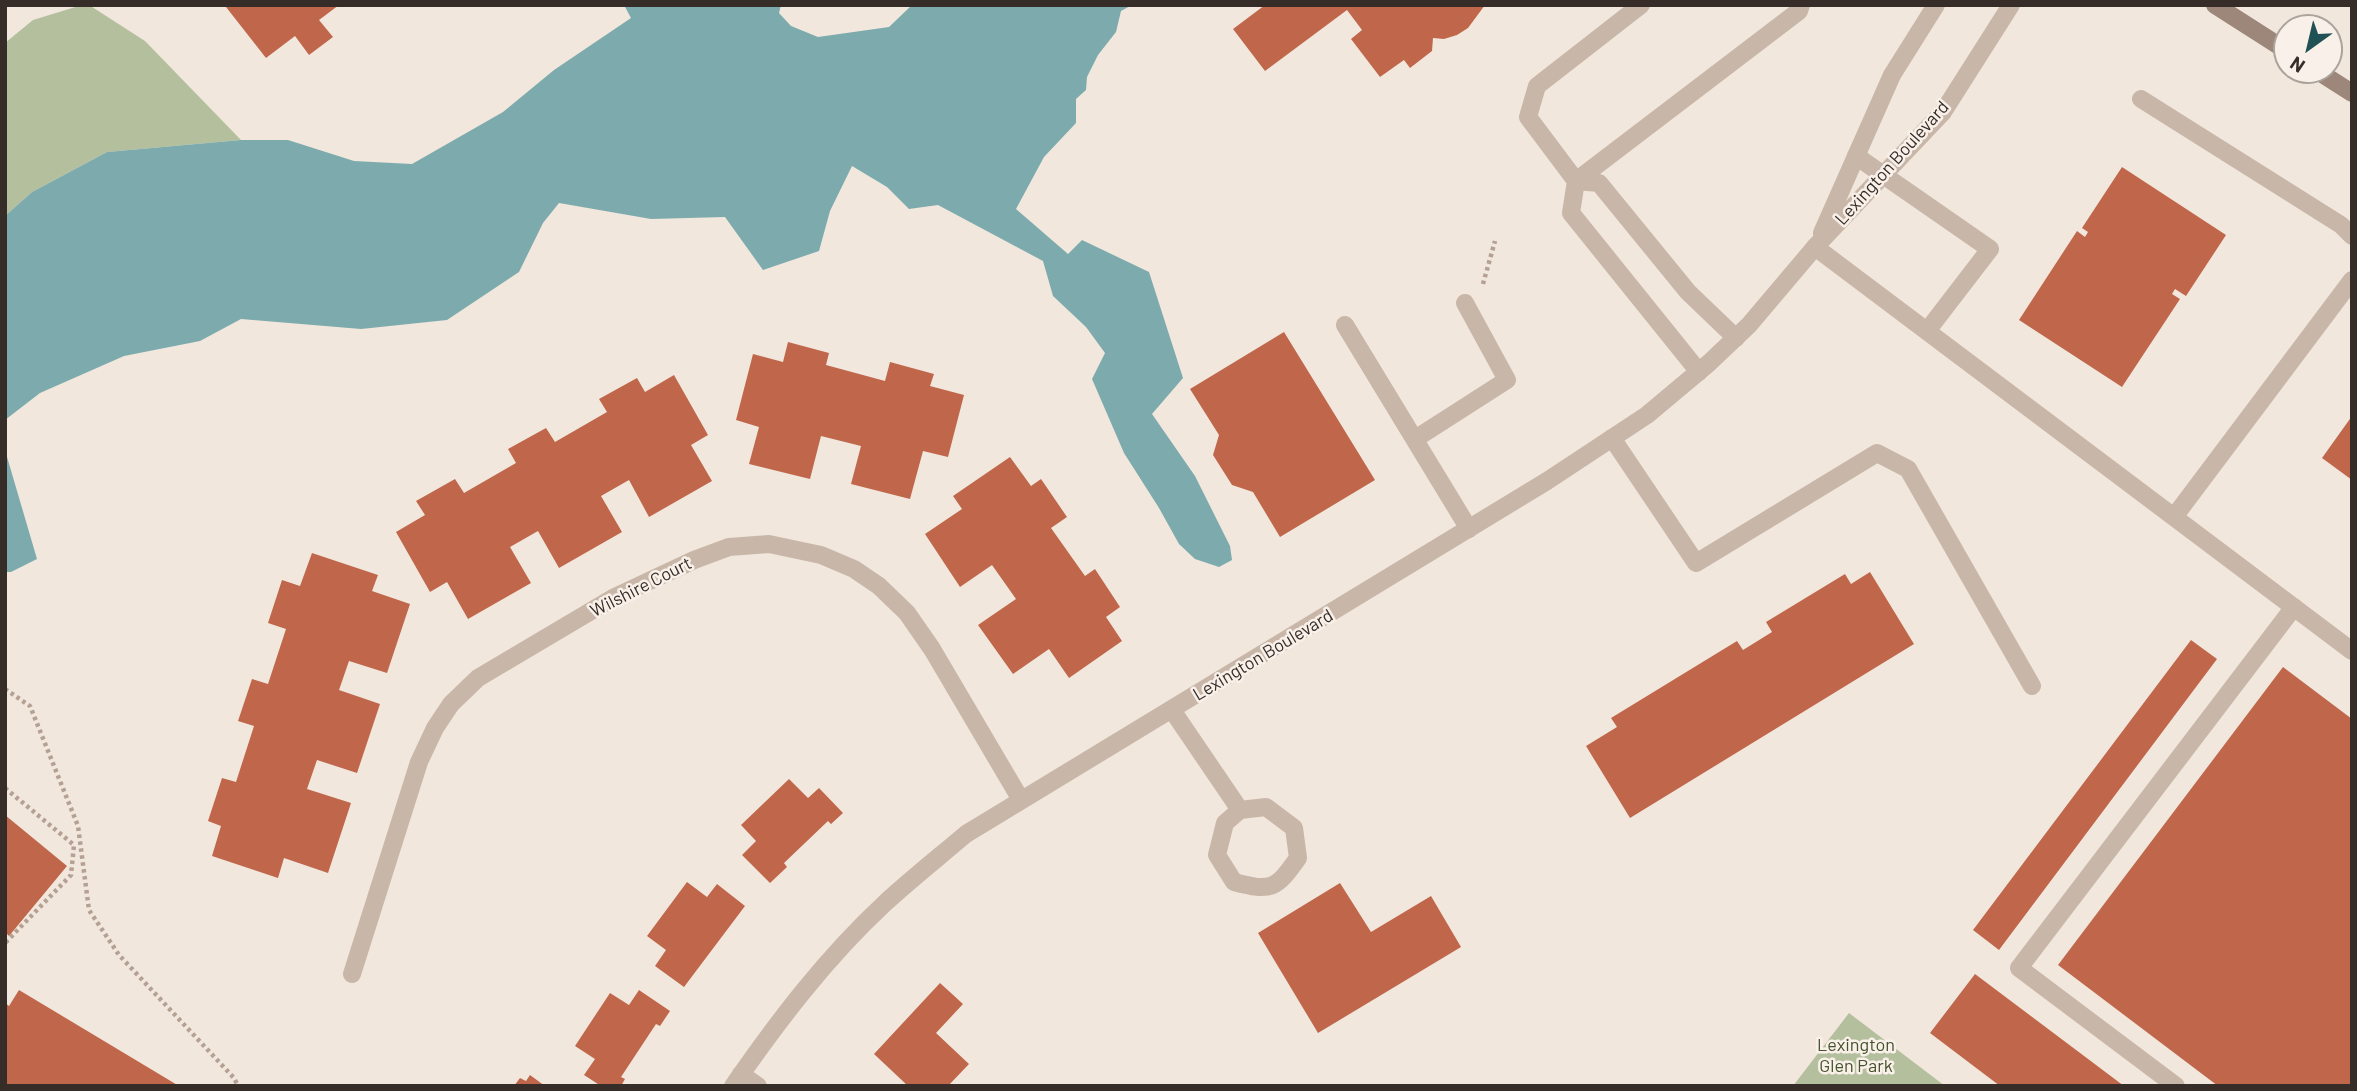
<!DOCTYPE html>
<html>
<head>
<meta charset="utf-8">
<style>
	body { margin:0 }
	#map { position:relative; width:2357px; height:1091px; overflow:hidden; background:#f1e7dd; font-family:Barlow,sans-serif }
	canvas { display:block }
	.frame { position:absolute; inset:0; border:7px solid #362d29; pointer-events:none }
	.north { position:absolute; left:2273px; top:14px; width:70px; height:70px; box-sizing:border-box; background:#f9f1e9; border:2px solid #aba39c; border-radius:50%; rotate:214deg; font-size:19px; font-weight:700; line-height:28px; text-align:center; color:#362d29 }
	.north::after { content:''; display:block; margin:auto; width:24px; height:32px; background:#205255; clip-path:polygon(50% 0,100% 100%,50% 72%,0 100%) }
</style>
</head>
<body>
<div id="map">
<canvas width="2357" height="1091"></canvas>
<div class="frame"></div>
<div class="north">N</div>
</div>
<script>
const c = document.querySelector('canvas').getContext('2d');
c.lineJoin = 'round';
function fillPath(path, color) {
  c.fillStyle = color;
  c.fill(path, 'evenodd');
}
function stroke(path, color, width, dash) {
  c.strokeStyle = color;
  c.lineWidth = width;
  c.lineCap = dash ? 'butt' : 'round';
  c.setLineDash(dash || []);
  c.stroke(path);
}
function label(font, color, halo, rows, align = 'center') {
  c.font = font + ' Barlow,sans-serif';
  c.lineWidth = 5;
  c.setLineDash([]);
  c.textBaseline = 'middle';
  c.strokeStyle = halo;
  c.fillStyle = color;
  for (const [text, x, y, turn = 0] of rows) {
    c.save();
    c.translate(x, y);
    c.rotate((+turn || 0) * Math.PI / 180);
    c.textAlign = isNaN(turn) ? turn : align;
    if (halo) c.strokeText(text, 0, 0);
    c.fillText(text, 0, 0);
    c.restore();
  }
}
fillPath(new Path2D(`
	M82,5H89L145,41L241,140L107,152L32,192L5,216V43L33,20Z
	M1849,1013L1945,1086H1793Z`), '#b4bf9d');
fillPath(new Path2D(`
	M624,5H781L779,13L791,26L818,37L889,27L912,5H1132L1121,11L1116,32L1098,55L1087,77L1086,90L1076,99V123L1044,157L1016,209L1068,254L1082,240L1149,272L1183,378L1152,414L1195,476L1230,546L1232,560L1219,567L1195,559L1179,544L1159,508L1124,453L1092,379L1105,353L1086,327L1053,296L1043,261L938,205L909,209L887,187L852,166L830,211L819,251L763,270L725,217L651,219L559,203L543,223L519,272L447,320L361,329L241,319L200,341L124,356L40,393L5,420V216L32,192L107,152L241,140H288L354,161L412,164L503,112L554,70L631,18Z
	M5,450L37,559L11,572H5Z`), '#7dabad');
fillPath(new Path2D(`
	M228,5H339L319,20L333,37L309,55L295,36L266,58L226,7Z
	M1265,5H1485L1468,28L1457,35L1444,39L1433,38L1432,51L1410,68L1404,60L1380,77L1351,39L1362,30L1347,10L1265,71L1233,29Z
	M2122,167L2226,235L2186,296L2175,289L2172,294L2180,299L2122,387L2019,320L2077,231L2085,237L2088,232L2082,228Z
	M1284,332L1375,480L1280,537L1253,492L1232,485L1213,455L1219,435L1190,389Z
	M788,342L829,353L826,365L885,381L890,362L934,374L930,386L964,395L948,457L923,451L910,499L851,484L861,446L821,436L810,479L749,464L759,427L736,420L753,354L783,362Z
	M674,375L708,435L691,445L712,481L649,517L629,480L601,496L622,532L559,568L538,531L510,547L531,583L468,619L447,582L430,592L396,532L425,515L416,501L455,479L464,493L516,463L508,449L546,428L555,442L607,412L599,399L637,378L645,392Z
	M2352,416V480L2322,458Z
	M1010,457L1031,486L1041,479L1067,517L1051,528L1085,576L1095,569L1120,607L1106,617L1122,641L1069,678L1049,649L1013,674L978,625L1016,599L992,565L960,587L925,534L962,509L953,496Z
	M312,553L378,575L372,591L410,604L387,673L349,661L339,690L380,704L357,773L317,760L307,789L351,803L328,873L284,858L278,878L212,856L221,826L208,821L222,778L236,782L254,726L238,721L252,679L268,684L286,629L268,623L282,580L300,586Z
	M1870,572L1914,644L1630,818L1586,746L1617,727L1611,718L1737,641L1743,650L1772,632L1766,622L1845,574L1851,584Z
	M2191,640L2217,659L1999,950L1973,930Z
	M2283,667L2352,719V1086H2218L2058,965Z
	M789,779L808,798L819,788L843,813L831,824L828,821L784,863L787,867L770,883L742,855L756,841L741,825Z
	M5,815L67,866L9,936L5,932Z
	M687,882L707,897L717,884L745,906L684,987L655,966L666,950L647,936Z
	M1340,883L1371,932L1431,896L1461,947L1318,1033L1258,933Z
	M1975,974L2124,1086H2000L1930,1033Z
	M940,983L963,1004L936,1033L969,1064L948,1086H908L874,1054Z
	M19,990L179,1086H5V1003L9,1006Z
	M639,990L670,1011L660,1026L656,1024L621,1077L625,1079L621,1086H601L584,1075L595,1059L575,1046L610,993L629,1005Z
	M530,1075L545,1086H514L520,1078L526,1081Z`), '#c0674b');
stroke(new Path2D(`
	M1483,284L1495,241
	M5,689L30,706L78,826L89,910L119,955L234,1078L238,1086
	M5,788L74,845L71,875L5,943`), '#b4a193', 4.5, [3.5, 3.5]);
stroke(new Path2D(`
	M1641,5L1537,86L1528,117L1576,181L1799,11L1801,5
	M2141,99L2341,225L2352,236
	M1856,156L1990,249L1927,331
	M1815,247L2352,651
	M1345,325L1469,529
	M1699,372L1571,213L1576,181L1599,183L1688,292L1736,338
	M1612,438L1696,563L1877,453L1908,469L2032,686
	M1415,439L1507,380L1465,303
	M2174,517L2352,280
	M1172,710L1240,810L1266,807L1294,828L1298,858C1276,889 1272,892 1234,882L1217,855L1225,823L1240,810
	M2176,1086L2019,968L2294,607`), '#c8b7a9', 18);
stroke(new Path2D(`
	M1822,233L1892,75L1936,5
	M352,974L419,762L435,728L451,704L478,678L613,598L694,560L729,547L769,544L821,555L854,569L879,586L907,613L932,649L1021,800
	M741,1074L758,1086
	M733,1086C778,1021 826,958 884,904C910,880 939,857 966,834L1547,481L1647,415L1709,363L1749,325L1815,247L1943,112L2011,5`), '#c8b7a9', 18);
stroke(new Path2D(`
	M2215,5L2287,51
	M2316,70L2352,93`), '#9c877a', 18);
label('18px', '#362d29', '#f9f1e9', [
	["Lexington Boulevard",1892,163,-48],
	["Wilshire Court",641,587,-27],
	["Lexington Boulevard",1263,655,-31]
]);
label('18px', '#45532d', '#f9f1e9', [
	["Lexington",1856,1045],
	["Glen Park",1856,1066]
]);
</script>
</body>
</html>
